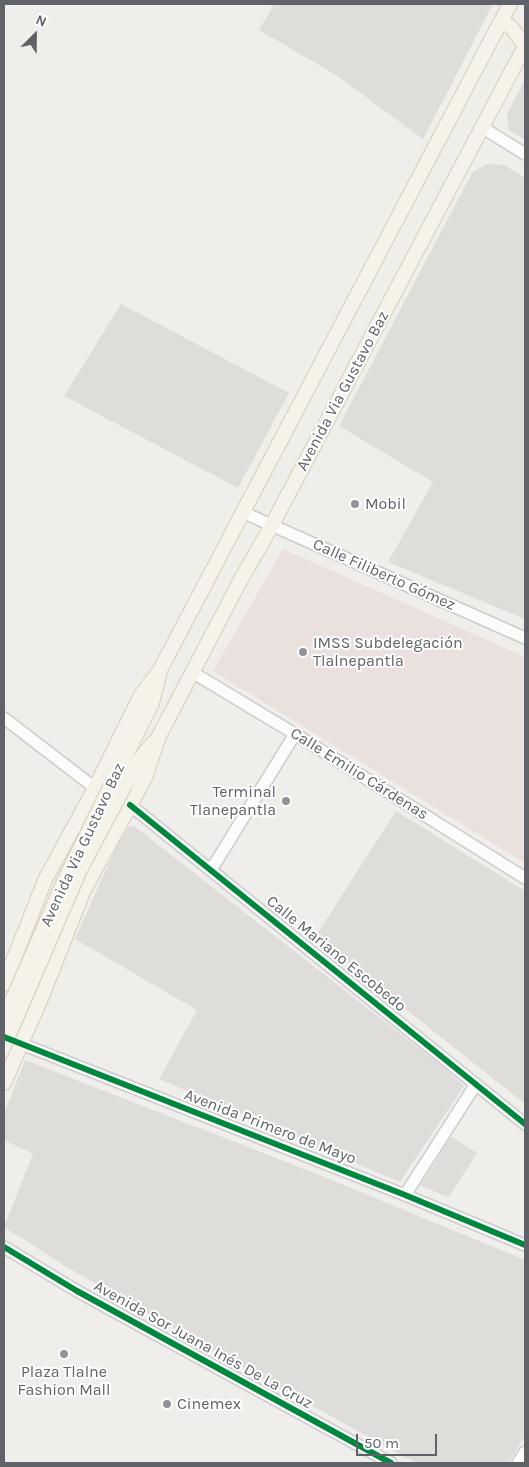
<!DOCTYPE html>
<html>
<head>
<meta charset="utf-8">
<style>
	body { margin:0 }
	#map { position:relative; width:529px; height:1467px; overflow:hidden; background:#efeeea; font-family:Karla,sans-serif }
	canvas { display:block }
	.frame { position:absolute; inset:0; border:5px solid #5f6368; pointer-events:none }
	.north { position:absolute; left:10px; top:10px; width:50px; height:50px; -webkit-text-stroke:4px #fff; paint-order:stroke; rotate:23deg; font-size:14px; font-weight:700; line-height:20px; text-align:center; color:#5f6368 }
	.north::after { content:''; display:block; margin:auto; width:18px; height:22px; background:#5f6368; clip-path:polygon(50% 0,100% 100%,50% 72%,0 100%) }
	.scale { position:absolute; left:356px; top:1434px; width:81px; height:22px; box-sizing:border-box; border:2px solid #5f6368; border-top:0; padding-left:6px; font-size:15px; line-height:18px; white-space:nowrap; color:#5f6368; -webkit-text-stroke:4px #fff; paint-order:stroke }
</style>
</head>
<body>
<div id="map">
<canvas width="529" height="1467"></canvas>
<div class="frame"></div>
<div class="north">N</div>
<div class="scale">50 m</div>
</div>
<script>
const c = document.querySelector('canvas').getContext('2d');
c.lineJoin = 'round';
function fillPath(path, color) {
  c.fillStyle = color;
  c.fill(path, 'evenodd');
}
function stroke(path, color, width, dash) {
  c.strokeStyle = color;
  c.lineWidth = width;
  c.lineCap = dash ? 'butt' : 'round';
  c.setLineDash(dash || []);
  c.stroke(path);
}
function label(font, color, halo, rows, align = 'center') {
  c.font = font + ' Karla,sans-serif';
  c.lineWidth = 4;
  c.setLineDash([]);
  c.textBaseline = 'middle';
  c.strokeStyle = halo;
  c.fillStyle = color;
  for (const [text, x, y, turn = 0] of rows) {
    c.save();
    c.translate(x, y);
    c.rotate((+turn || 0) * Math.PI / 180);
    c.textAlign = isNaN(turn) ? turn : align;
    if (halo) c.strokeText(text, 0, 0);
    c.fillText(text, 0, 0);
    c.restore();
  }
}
fillPath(new Path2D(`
	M274,4H493L423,139L336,75L259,30Z
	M525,80V140L509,130L507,114Z
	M486,164L504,165L525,178V619L388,562L433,482L339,426L472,173Z
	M121,304L289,393L238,488L64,396Z
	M396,811L525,891V1104L315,937Z
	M134,826L444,1068L464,1086L400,1182L159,1079L197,1010L75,939L118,843L129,827Z
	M25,1060L317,1174L525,1260V1435L509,1463H416L260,1377L65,1266L4,1227L33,1154L4,1140V1114Z
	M451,1136L477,1153L449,1197L420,1186Z`), '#dfddda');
fillPath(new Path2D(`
	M283,549L525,657V863L213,671Z`), '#eae0de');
const minor = new Path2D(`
	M483,128L525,154
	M242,512L525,638
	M192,672L295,734L525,878
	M4,718L95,788
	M130,805L525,1124
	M211,870L295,734
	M4,1037L405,1195L525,1245
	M405,1195L476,1084
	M4,1247L77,1291L391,1463
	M518,1463L525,1452`);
const major = new Path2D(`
	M502,20L512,28L525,46
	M113,781L152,703L159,675
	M125,785L140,759L154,742
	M4,984L46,878L95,788L141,695L160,670L510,4
	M4,1083L43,994L83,892L145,778L159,736L239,583L272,525L525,46`);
stroke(minor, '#cbcccc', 14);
stroke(major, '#d7ceb8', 16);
stroke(minor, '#fdfcfc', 11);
stroke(major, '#f4f2e9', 14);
const majorBridge = new Path2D(`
	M4,1019L67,875L113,781
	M4,1046L80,870L125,785`);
stroke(majorBridge, '#d7ceb8', 16, []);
stroke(majorBridge, '#f4f2e9', 14);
stroke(new Path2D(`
	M130,805L525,1124
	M4,1037L405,1195L525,1245
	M4,1247L77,1291L391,1463`), '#00873e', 6);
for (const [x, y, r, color] of [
	[355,504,5,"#919496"],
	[303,652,5,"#919496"],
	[286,801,5,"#919496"],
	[64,1354,5,"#919496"],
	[167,1404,5,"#919496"]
]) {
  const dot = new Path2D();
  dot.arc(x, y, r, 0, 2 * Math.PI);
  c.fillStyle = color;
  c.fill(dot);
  stroke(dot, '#fff', 2);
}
label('16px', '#5f6368', '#fff', [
	["Avenida Via Gustavo Baz",343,391,-62],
	["Calle Filiberto Gómez",384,575,24],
	["Calle Emilio Cárdenas",359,774,32],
	["Avenida Via Gustavo Baz",83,845,-65],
	["Calle Mariano Escobedo",336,954,39],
	["Avenida Primero de Mayo",270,1127,21],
	["Avenida Sor Juana Inés De La Cruz",203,1345,29]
]);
label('16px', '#5f6368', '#fff', [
	["Mobil",365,504],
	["IMSS Subdelegación",313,643],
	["Tlalnepantla",313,661],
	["Terminal",276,792,"right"],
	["Tlanepantla",276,810,"right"],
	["Plaza Tlalne",64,1372,"center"],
	["Fashion Mall",64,1390,"center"],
	["Cinemex",177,1404]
], 'left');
</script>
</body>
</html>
